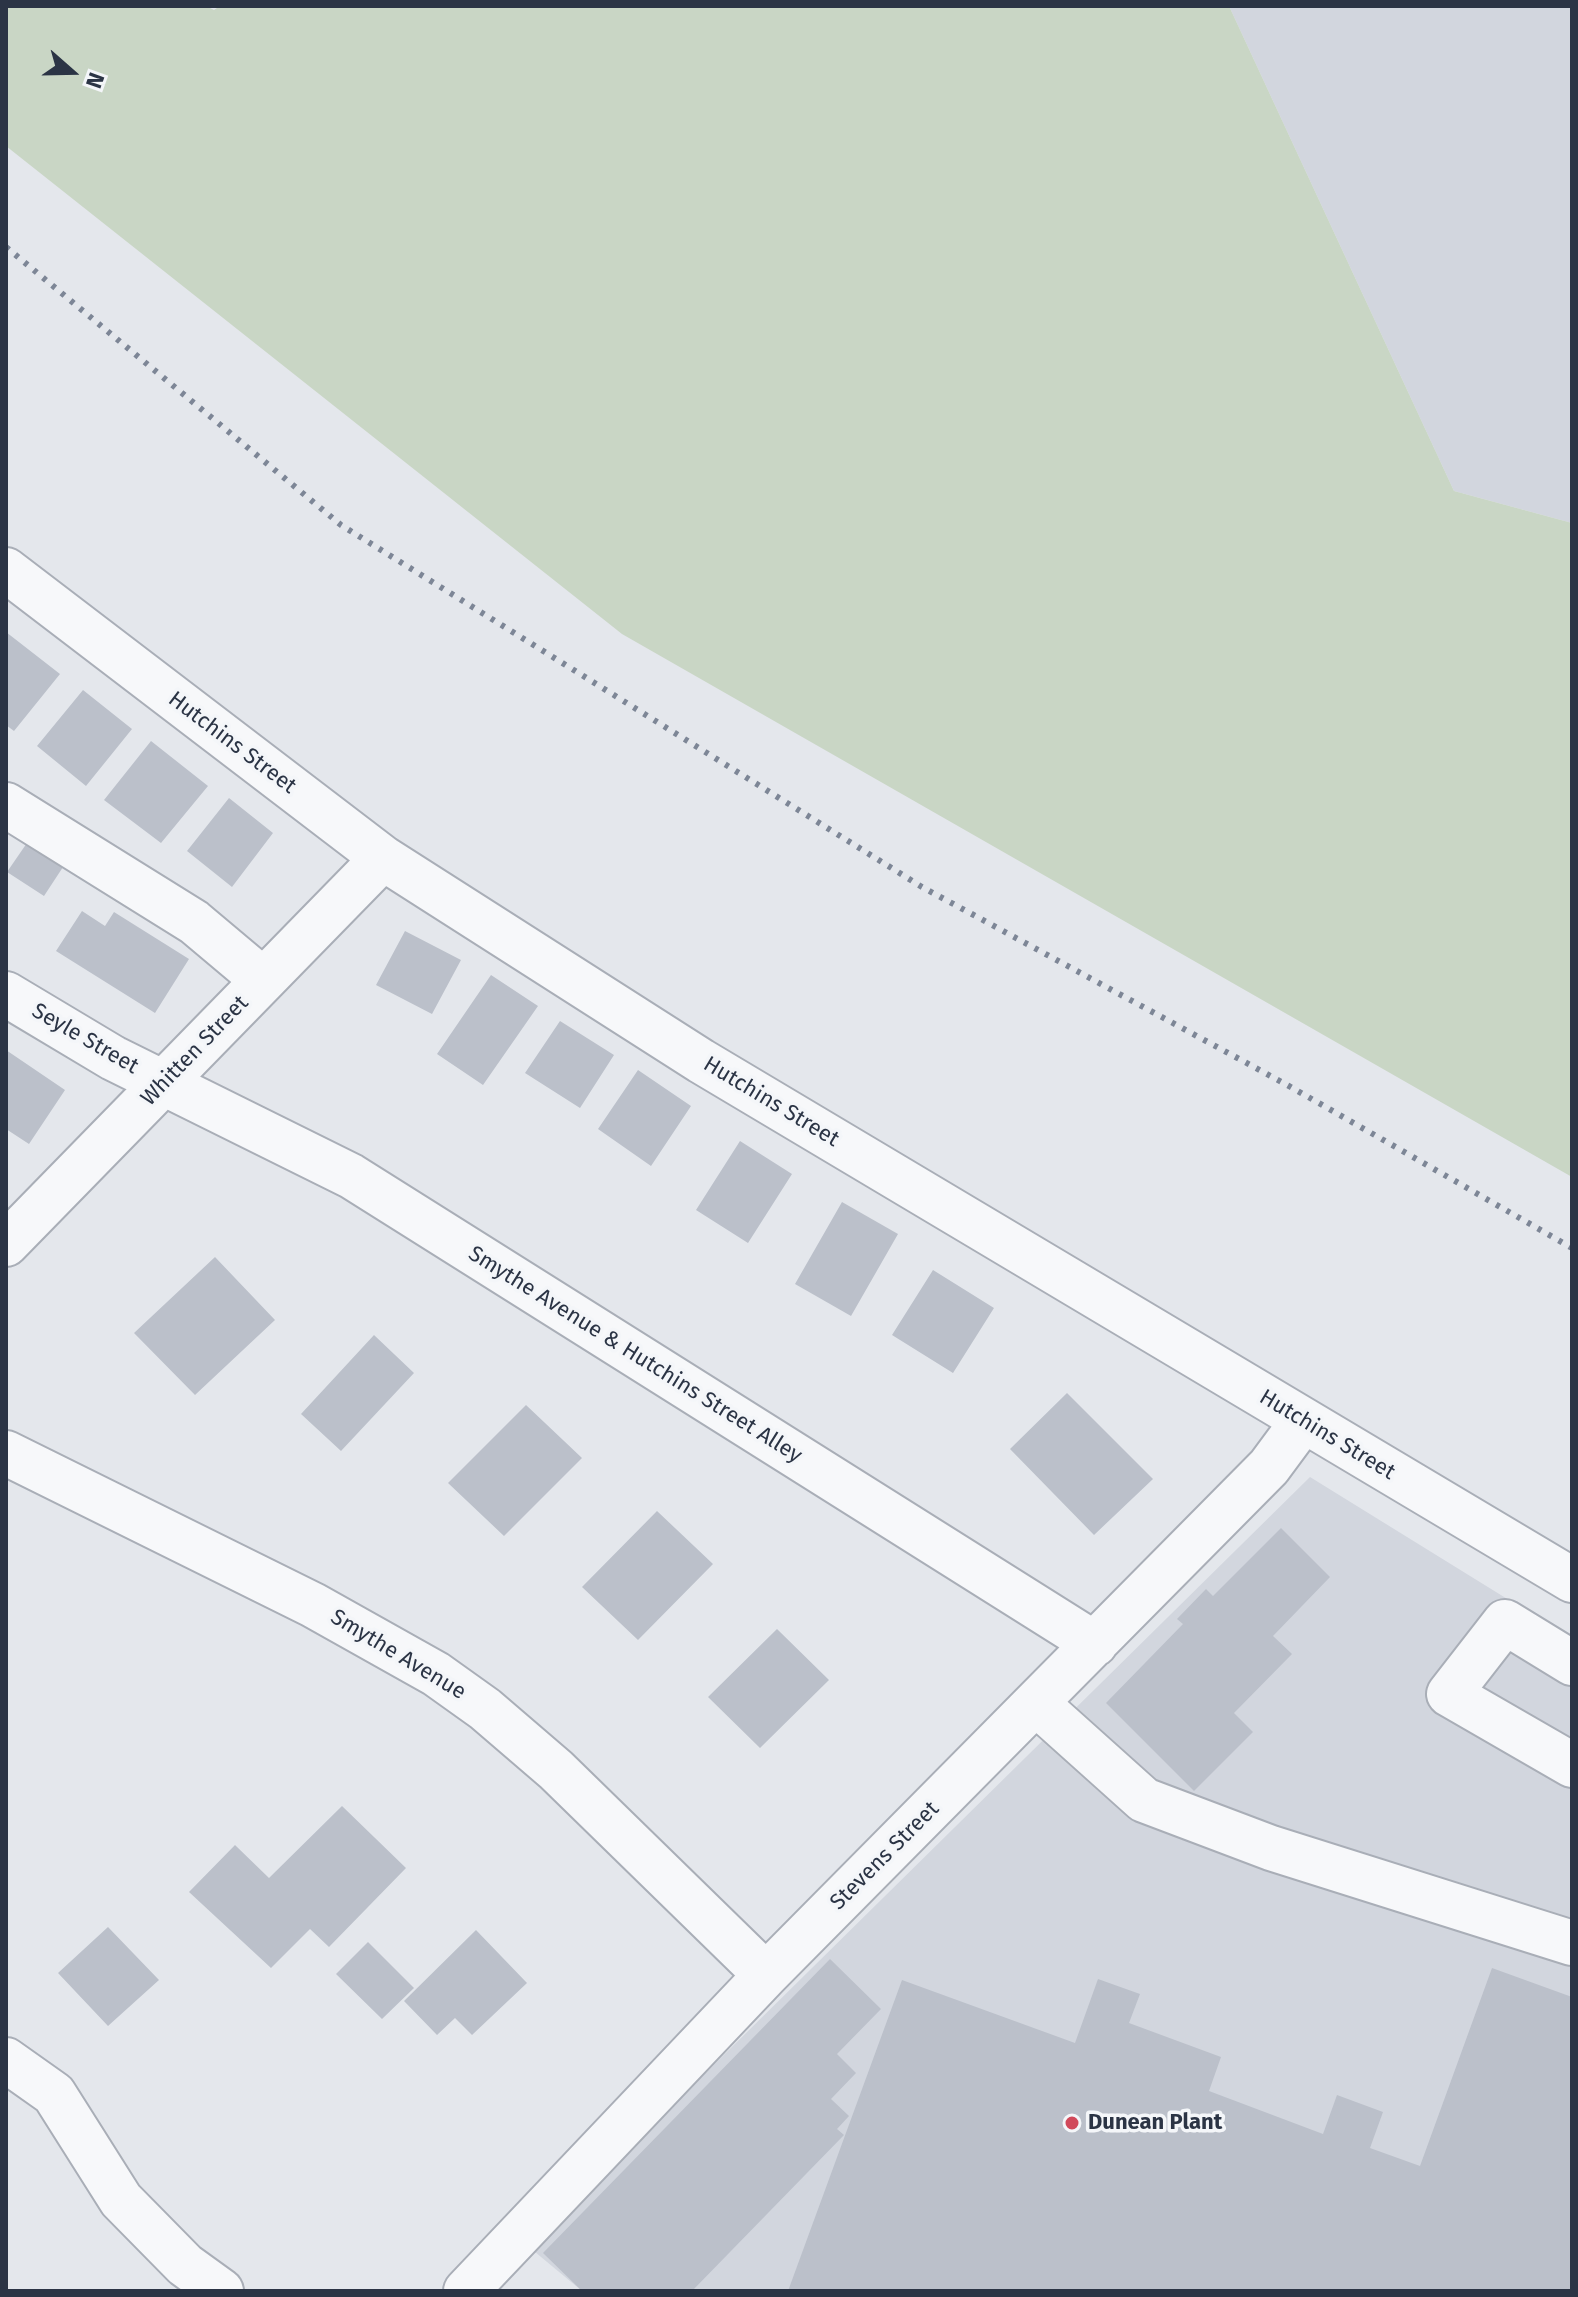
<!DOCTYPE html>
<html>
<head>
<meta charset="utf-8">
<style>
	body { margin:0 }
	#map { position:relative; width:1578px; height:2297px; overflow:hidden; background:#e4e7ec; font-family:"Fira Sans",sans-serif }
	canvas { display:block }
	.frame { position:absolute; inset:0; border:8px solid #2b3445; pointer-events:none }
	.north { position:absolute; left:32px; top:32px; width:80px; height:80px; -webkit-text-stroke:6px #f4f6f9; paint-order:stroke; rotate:110deg; font-size:22px; font-weight:700; line-height:32px; text-align:center; color:#2b3445 }
	.north::after { content:''; display:block; margin:auto; width:28px; height:36px; background:#2b3445; clip-path:polygon(50% 0,100% 100%,50% 72%,0 100%) }
</style>
</head>
<body>
<div id="map">
<canvas width="1578" height="2297"></canvas>
<div class="frame"></div>
<div class="north">N</div>
</div>
<script>
const c = document.querySelector('canvas').getContext('2d');
c.lineJoin = 'round';
function fillPath(path, color) {
  c.fillStyle = color;
  c.fill(path, 'evenodd');
}
function stroke(path, color, width, dash) {
  c.strokeStyle = color;
  c.lineWidth = width;
  c.lineCap = dash ? 'butt' : 'round';
  c.setLineDash(dash || []);
  c.stroke(path);
}
function label(font, color, halo, rows, align = 'center') {
  c.font = font + ' "Fira Sans",sans-serif';
  c.lineWidth = 7;
  c.setLineDash([]);
  c.textBaseline = 'middle';
  c.strokeStyle = halo;
  c.fillStyle = color;
  for (const [text, x, y, turn = 0] of rows) {
    c.save();
    c.translate(x, y);
    c.rotate((+turn || 0) * Math.PI / 180);
    c.textAlign = isNaN(turn) ? turn : align;
    if (halo) c.strokeText(text, 0, 0);
    c.fillText(text, 0, 0);
    c.restore();
  }
}
fillPath(new Path2D(`
	M1229,6H1572V523L1454,491Z
	M1310,1477L1572,1639V2291H582L529,2247Z`), '#d2d6de');
fillPath(new Path2D(`
	M6,6H206L214,10L220,6H1229L1454,491L1572,523V1177L622,634L6,146Z`), '#c9d6c5');
fillPath(new Path2D(`
	M6,632L60,674L14,731L6,725Z
	M83,690L132,729L86,786L37,746Z
	M151,741L208,786L161,843L104,800Z
	M229,798L273,833L232,887L187,851Z
	M29,840L65,864L44,896L7,872Z
	M82,911L105,926L114,912L189,959L155,1013L56,951Z
	M405,931L461,960L432,1014L376,985Z
	M491,975L538,1006L483,1085L437,1054Z
	M560,1021L614,1055L580,1108L525,1073Z
	M6,1050L65,1090L29,1144L6,1129Z
	M638,1070L691,1106L651,1166L598,1129Z
	M740,1141L792,1174L748,1243L696,1210Z
	M842,1202L898,1234L851,1316L795,1284Z
	M215,1257L275,1320L195,1395L134,1333Z
	M933,1270L994,1308L953,1373L892,1335Z
	M374,1335L414,1373L341,1451L301,1414Z
	M1067,1393L1153,1479L1094,1535L1010,1449Z
	M526,1405L582,1458L504,1536L448,1483Z
	M657,1511L713,1564L638,1640L582,1587Z
	M1281,1528L1330,1577L1273,1636L1292,1654L1234,1713L1253,1732L1194,1791L1106,1703L1183,1624L1177,1619L1206,1589L1213,1596Z
	M777,1629L829,1680L760,1748L708,1697Z
	M342,1806L406,1868L329,1947L310,1929L271,1968L189,1892L235,1845L269,1878Z
	M108,1927L159,1980L108,2026L58,1973Z
	M476,1930L527,1983L472,2035L455,2018L437,2035L404,2001Z
	M368,1942L414,1988L382,2019L336,1974Z
	M830,1959L881,2009L837,2054L856,2073L831,2099L849,2116L837,2129L844,2135L692,2291H582L543,2253Z
	M1492,1968L1572,1997V2291H788L902,1980L1075,2043L1098,1979L1140,1994L1129,2023L1221,2057L1209,2091L1323,2134L1337,2095L1383,2112L1370,2148L1420,2166Z`), '#bbc0ca');
const minor = new Path2D(`
	M6,570L383,858L701,1061L1572,1580
	M6,805L194,922L263,980
	M6,994L113,1058L351,1176L1095,1644
	M6,1244L383,858
	M6,1453L313,1605L436,1674L485,1709L556,1770L766,1975
	M1572,1663L1505,1622L1449,1694L1572,1765
	M1037,1704L1144,1800L1271,1848L1572,1943
	M6,2060L54,2094L121,2200L185,2265L221,2291
	M466,2291L766,1975L1269,1467L1303,1421`);
stroke(minor, '#a9aeb7', 48);
stroke(minor, '#f7f8fa', 44);
stroke(new Path2D(`
	M6,247L341,525L922,887L1289,1086L1572,1248`), '#7d8696', 6, [4, 8]);
for (const [x, y, r, color] of [
	[1072,2123,8,"#d1495b"]
]) {
  const dot = new Path2D();
  dot.arc(x, y, r, 0, 2 * Math.PI);
  c.fillStyle = color;
  c.fill(dot);
  stroke(dot, '#f4f6f9', 3);
}
label('22px', '#2b3445', '#f4f6f9', [
	["Hutchins Street",232,743,37],
	["Seyle Street",85,1039,30],
	["Whitten Street",195,1051,-46],
	["Hutchins Street",771,1102,31],
	["Smythe Avenue & Hutchins Street Alley",635,1355,32],
	["Hutchins Street",1327,1435,31],
	["Smythe Avenue",398,1655,31],
	["Stevens Street",885,1856,-45]
]);
label('bold 22px', '#2b3445', '#f4f6f9', [
	["Dunean Plant",1088,2123]
], 'left');
</script>
</body>
</html>
